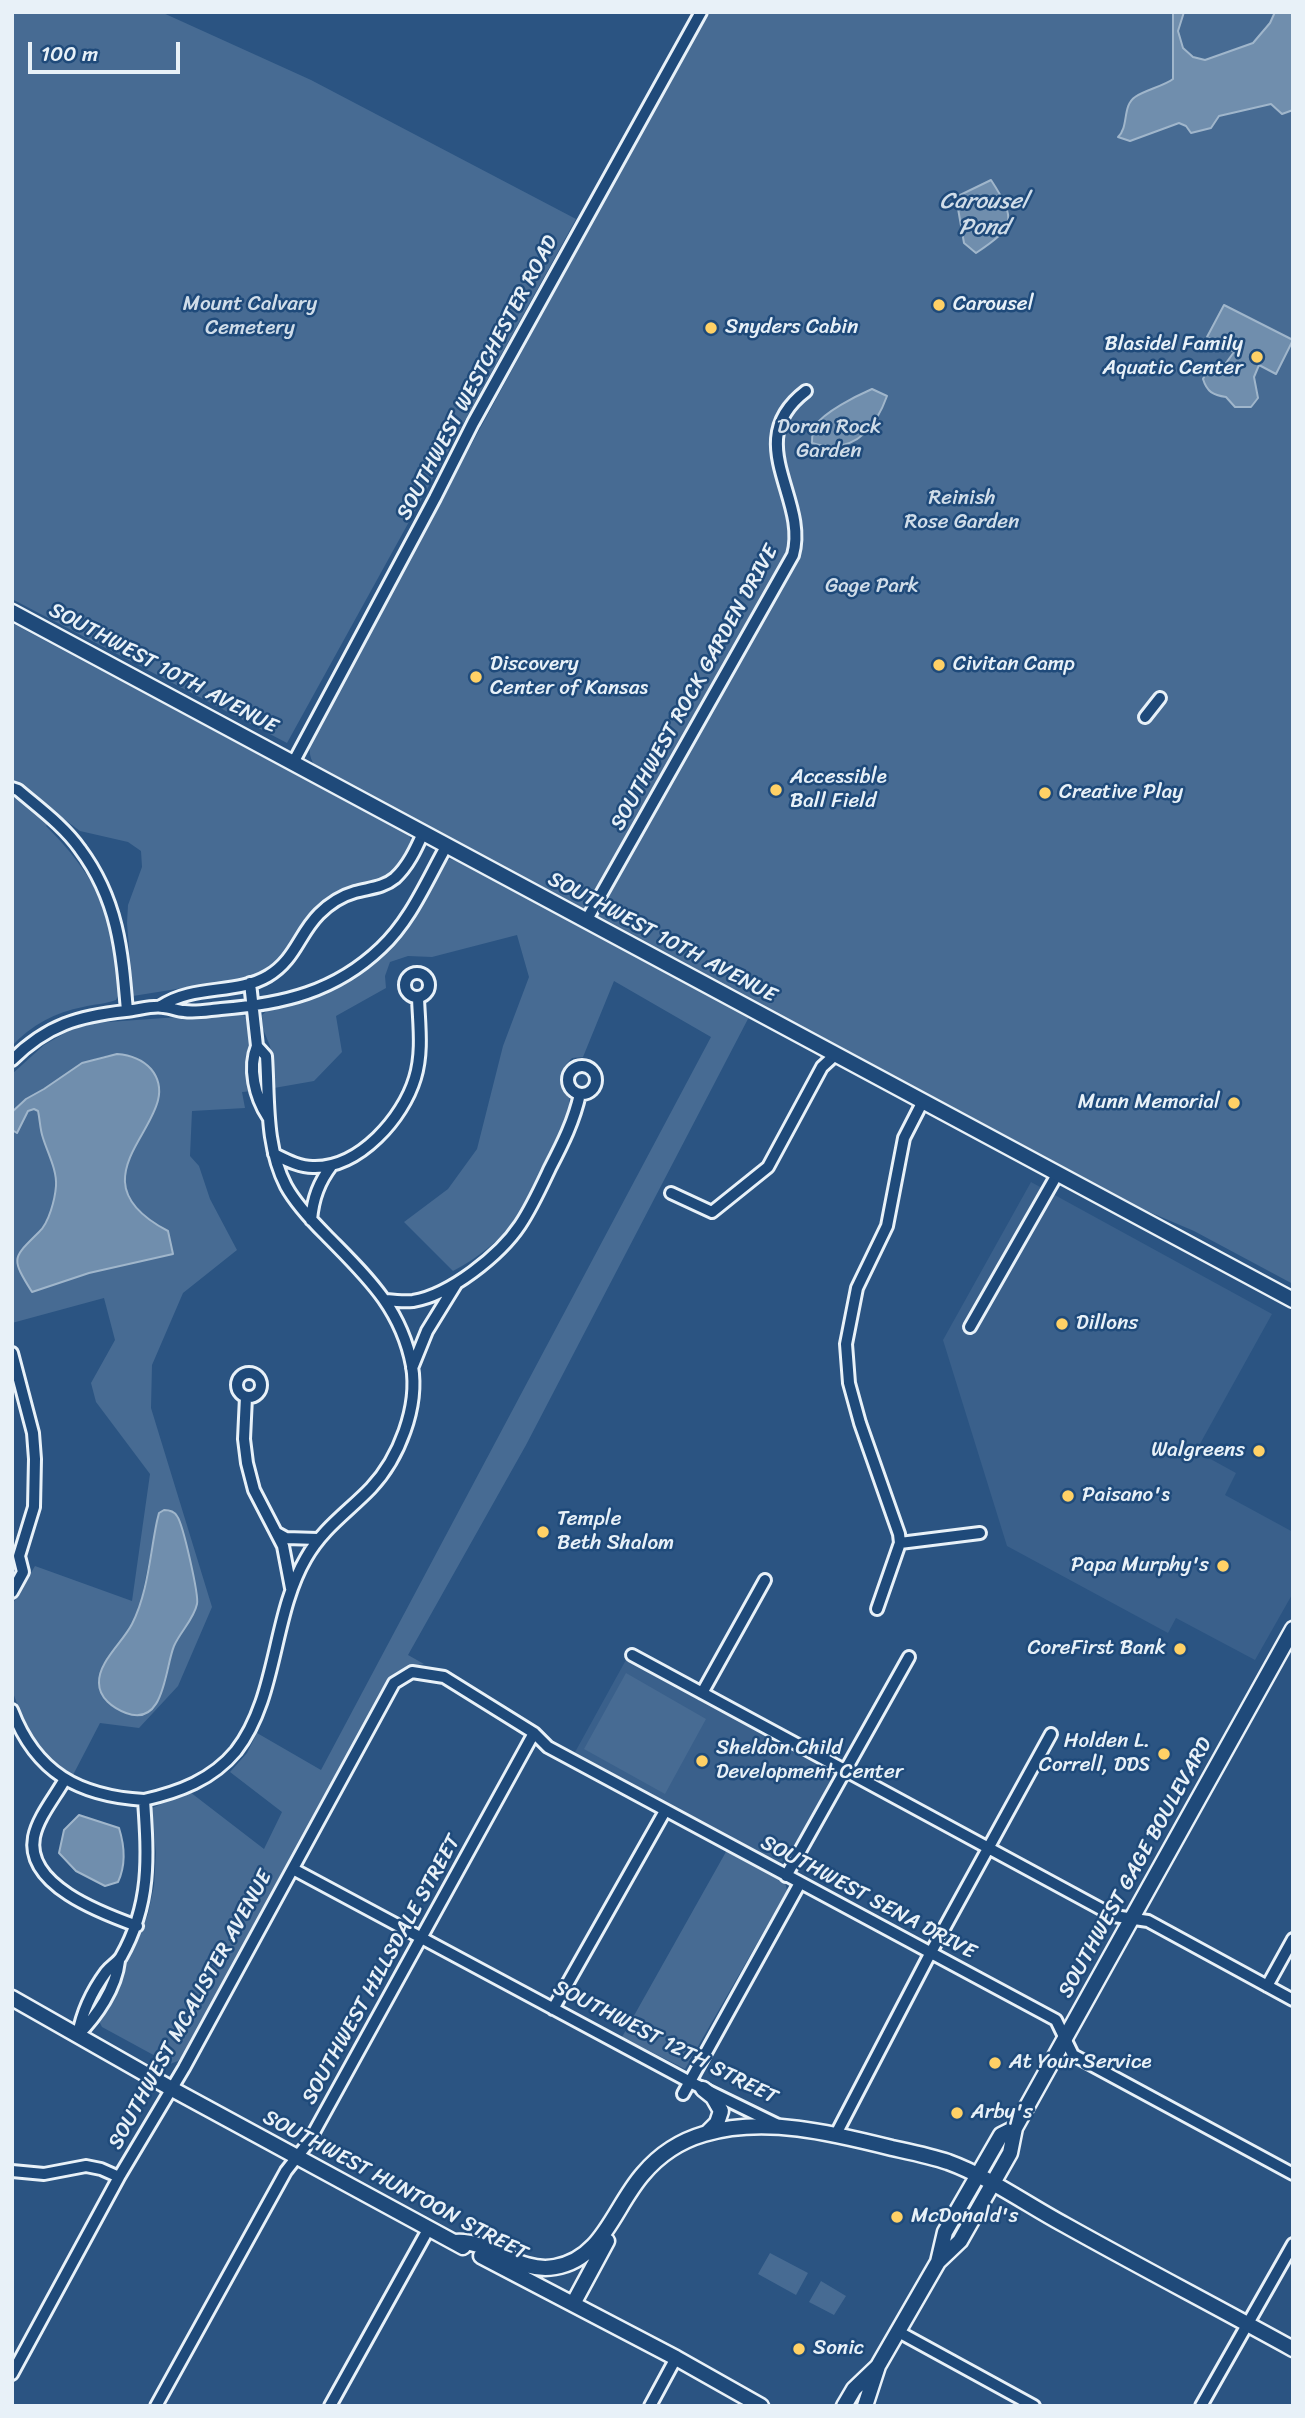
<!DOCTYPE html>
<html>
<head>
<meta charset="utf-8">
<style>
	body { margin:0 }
	#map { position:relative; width:1305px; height:2418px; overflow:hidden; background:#2b5482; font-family:Sriracha,sans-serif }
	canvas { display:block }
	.frame { position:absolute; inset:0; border:14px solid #e8f1f8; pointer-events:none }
	.scale { position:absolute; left:28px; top:42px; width:152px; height:32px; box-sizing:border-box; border:4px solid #e8f1f8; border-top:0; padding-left:9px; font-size:21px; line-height:24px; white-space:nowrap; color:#e8f1f8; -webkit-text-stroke:5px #1f4a7a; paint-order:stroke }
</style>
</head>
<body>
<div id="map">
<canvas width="1305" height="2418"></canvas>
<div class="frame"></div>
<div class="scale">100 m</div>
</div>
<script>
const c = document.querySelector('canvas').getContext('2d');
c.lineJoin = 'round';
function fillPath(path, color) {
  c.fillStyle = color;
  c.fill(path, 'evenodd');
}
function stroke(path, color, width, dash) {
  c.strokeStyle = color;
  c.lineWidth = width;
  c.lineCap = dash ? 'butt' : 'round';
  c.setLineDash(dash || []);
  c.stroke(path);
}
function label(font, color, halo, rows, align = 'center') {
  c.font = font + ' Sriracha,sans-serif';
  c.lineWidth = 5;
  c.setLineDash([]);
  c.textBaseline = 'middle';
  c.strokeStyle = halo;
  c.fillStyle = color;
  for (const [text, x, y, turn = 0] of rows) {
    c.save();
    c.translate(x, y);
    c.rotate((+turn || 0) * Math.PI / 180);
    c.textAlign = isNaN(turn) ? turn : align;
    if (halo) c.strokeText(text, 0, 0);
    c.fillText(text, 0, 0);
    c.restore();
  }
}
fillPath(new Path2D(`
	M1031,1182L1272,1314L1196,1451L1236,1473L1225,1495L1293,1532V1593L1255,1660L1176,1618L1168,1633L1007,1546L943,1340Z
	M627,1658L831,1768L835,1772L833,1778L785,1861L777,1862L574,1754Z`), '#3a608b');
fillPath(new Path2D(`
	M12,12H161L311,80L576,219L287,743L12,599Z
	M707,12H1293V1284L1194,1231L1147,1211L751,999L714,983L318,770C309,759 308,751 312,737Z
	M12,623L409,835L412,843C408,851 405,861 399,867C383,888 350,882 331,898C308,915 306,927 291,949C280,963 262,972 245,978L133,996L127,923L128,905L142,867L141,851L128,842L80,831L57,814L46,826C72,852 96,882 107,917C115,941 116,969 119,994L116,1000C106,1004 94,1004 83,1007C56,1012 31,1025 12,1046Z
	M450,859L473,866L749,1017L526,1445L408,1655L424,1664L407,1667L392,1679L186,2052L178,2061L170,2064L102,2027L99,2021L123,1963L141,1932L148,1914L154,1886L156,1853L152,1808L190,1792L264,1849L282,1812L230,1772L247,1753L257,1733L321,1770L711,1037L614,981L583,1057L572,1058C547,1082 574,1087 569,1106C565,1125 554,1144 545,1161C536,1180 528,1202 516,1219C500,1241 476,1259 453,1271L404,1222L448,1189L477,1149L503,1046L529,977L517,935L432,957L408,956L390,962L385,976L386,988L336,1016L342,1052L314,1081L274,1088L270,1046L263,1029L262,1015L268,1010C321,998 372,975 405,929C420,908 431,885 443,863Z
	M235,1013L243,1015L248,1019L253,1091L242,1092L245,1108L192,1111L190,1156L199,1166L210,1199L237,1250L183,1293L152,1365L151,1408L212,1607L178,1686L139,1728L100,1723L73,1775L48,1757L26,1728L12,1690V1605L35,1566L132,1601L150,1474L96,1402L91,1383L115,1340L104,1298L12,1323V1130L17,1133L28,1111L34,1109L38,1111C40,1120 40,1129 43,1138C48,1153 57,1170 56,1186C55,1199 49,1223 40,1232C15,1258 10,1258 31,1291L89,1273L168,1231C133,1213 113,1189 133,1148C140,1133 150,1121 157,1106L138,1059C104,1045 75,1069 48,1087C35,1095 24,1101 12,1112V1074L44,1045L70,1030L94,1023ZM178,1516L192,1567L197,1604L173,1649L166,1681L152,1710L103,1667L130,1629L139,1611L157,1521Z
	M626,1673L706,1719L665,1794L584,1749Z
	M727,1850L785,1881L787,1891L685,2069L622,2037Z
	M770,2253L808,2273L796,2295L758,2274Z
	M821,2281L846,2296L834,2315L809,2302Z`), '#476b93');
const water = new Path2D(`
	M1173,12H1184L1178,31L1183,48L1193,57L1205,60L1253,43L1270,23L1275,12H1293V110L1282,114L1271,104L1219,116L1211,128L1191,133L1186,126L1179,123L1130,141L1118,137C1129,127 1122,106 1135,97C1143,91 1166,85 1173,79Z
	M991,180C1017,220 1015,227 976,253L964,243L956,197Z
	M1224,305L1293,340L1276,374L1259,365L1254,377L1258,398L1251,407H1235L1226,397C1213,395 1207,392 1203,379C1208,368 1214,366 1226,363L1234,352L1207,337Z
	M872,389L887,396C874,432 851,455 812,443C812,437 812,431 815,426C824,412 856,396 872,389Z
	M117,1054C131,1055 142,1059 151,1069C192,1118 61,1175 168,1231L173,1254L89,1273L32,1292C10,1257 13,1258 39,1232C49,1223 55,1199 56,1186C57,1170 48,1154 43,1138C40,1130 40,1120 38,1111L34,1109L28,1111L17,1133L12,1130V1112L26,1099L44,1089L82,1063Z
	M164,1510C169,1510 174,1511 177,1516C183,1524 199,1595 197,1604C194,1619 180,1632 174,1646C165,1667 165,1728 126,1713C113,1708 99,1698 99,1683C98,1662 123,1642 132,1624C148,1593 150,1554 157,1521L159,1513Z
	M79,1815L119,1828C125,1847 126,1865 118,1882L105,1886L76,1871L59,1853L64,1830Z`);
fillPath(water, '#708ead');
stroke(water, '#a0b6cb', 2);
const minor = new Path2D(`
	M1145,717L1160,698
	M293,763L435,498L473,423L701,12
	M12,788L18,790C39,808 64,826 80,849C118,900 122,951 127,1011
	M586,921L793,555C809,498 740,441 806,391
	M405 985a12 12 0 1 1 24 0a12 12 0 1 1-24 0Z
	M161,1006C194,984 236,995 268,976C295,960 299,934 319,914C329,904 341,896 355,892C369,888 383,888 395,878C408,866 416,849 423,833
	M257,1046C248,1068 255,1097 268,1117
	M12,1060C47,1025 79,1016 126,1011C138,1010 152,1005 163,1007C170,1007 177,1011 184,1011C196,1013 209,1010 221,1009C283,1004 335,992 381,948C411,920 427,880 447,845
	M568 1080a14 14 0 1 1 28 0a14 14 0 1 1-28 0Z
	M274,1154C286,1160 301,1168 315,1167C360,1167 403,1118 415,1078C423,1052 419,1024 418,998
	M671,1193L712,1212L768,1167L822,1067L835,1055
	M311,1220C313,1198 319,1182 332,1165
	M386,1300C395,1301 404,1302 413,1301C450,1295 500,1255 520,1225C532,1207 541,1187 550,1168C563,1143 574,1121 580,1094
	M970,1327L1058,1173
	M12,1353L33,1433L35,1459L34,1507L19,1556L23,1572L12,1592
	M412,1368L427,1331L456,1284
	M237 1385a12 12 0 1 1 24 0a12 12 0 1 1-24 0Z
	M246,1397L244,1439L247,1463L254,1490L283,1546L291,1588
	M277,1533L286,1538L318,1539
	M900,1543L980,1533
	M877,1609L900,1543L899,1534L860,1423L849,1383L846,1344L857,1288L887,1226L904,1138L923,1101
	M632,1655L1114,1916L1148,1921L1293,2000
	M702,1693L765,1580
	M12,1710C36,1773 79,1796 144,1800
	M65,1779C55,1797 38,1817 34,1837C25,1885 101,1913 137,1926
	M293,1869L690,2082L776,2124
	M786,1876L909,1657
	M1267,1986L1293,1939
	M553,2009L665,1811
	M78,2035C82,2012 92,1991 106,1972C111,1966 117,1963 121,1957C151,1904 148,1858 144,1800C179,1792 212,1780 236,1751C278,1697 272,1616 306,1558C323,1528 348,1512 371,1488C399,1458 419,1407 412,1366C401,1307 365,1275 326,1235C311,1220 296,1204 286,1186C265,1145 269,1100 266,1056L257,1046L250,983
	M78,2035C97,2016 116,1988 119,1961
	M683,2094L800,1883
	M835,2136L930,1954L1051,1734
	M12,2171L44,2174L86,2166L101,2169L119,2177
	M897,2331L1034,2406
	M12,2374L119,2177L184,2068L394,1683L412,1672L444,1677L534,1733L548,1747L1056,2020L1073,2055L1293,2174
	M156,2406L286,2171L308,2143L534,1733
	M330,2406L429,2228
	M650,2406L676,2358
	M1201,2406L1293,2244`);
const major = new Path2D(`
	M12,612L1293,1300
	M12,1998L172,2089L463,2247
	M703,2089L713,2097L721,2111L717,2123L708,2132
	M455,2242C490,2239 518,2274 555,2267C603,2259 614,2207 643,2174C659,2155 680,2141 704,2134C764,2116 832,2133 892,2148C910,2152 930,2156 948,2162C989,2177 1026,2204 1065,2225C1140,2267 1217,2307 1293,2349
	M481,2256L676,2358L761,2406
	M938,2262L960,2241L1010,2153L1015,2128L1293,1629
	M573,2304L607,2241
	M844,2406L854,2389L877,2367
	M865,2406L878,2366L938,2262L945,2232L1001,2135L1015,2128`);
stroke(minor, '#e8f1f8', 16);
stroke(major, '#e8f1f8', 19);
stroke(minor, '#1f4a7a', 10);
stroke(major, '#1f4a7a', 14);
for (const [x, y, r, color] of [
	[939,305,7,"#ffd166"],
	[711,328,7,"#ffd166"],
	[1257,357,7,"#ffd166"],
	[939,665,7,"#ffd166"],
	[476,677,7,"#ffd166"],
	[776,790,7,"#ffd166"],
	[1045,793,7,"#ffd166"],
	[1234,1103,7,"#ffd166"],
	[1062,1324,7,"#ffd166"],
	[1259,1451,7,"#ffd166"],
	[1068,1496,7,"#ffd166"],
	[543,1532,7,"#ffd166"],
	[1223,1566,7,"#ffd166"],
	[1180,1649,7,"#ffd166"],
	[1164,1754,7,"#ffd166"],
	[702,1761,7,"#ffd166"],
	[995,2063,7,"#ffd166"],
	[957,2113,7,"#ffd166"],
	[897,2217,7,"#ffd166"],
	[799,2349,7,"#ffd166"]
]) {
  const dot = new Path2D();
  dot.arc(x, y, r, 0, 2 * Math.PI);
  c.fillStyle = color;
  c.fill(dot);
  stroke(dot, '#1f4a7a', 2.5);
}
label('21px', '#d0dde9', '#1f4a7a', [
	["Mount Calvary",250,305],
	["Cemetery",250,329],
	["Doran Rock",829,428],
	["Garden",829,452],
	["Reinish",962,499],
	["Rose Garden",962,523],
	["Gage Park",872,587]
]);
label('21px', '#e8f1f8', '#1f4a7a', [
	["Carousel",953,305],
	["Snyders Cabin",725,328],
	["Blasidel Family",1243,345,"right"],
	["Aquatic Center",1243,369,"right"],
	["Discovery",490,665],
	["Center of Kansas",490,689],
	["Civitan Camp",953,665],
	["Accessible",790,778],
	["Ball Field",790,802],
	["Creative Play",1059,793],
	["Munn Memorial",1220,1103,"right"],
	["Dillons",1076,1324],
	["Walgreens",1245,1451,"right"],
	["Paisano's",1082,1496],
	["Temple",557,1520],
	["Beth Shalom",557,1544],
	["Papa Murphy's",1209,1566,"right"],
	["CoreFirst Bank",1166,1649,"right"],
	["Holden L.",1150,1742,"right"],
	["Correll, DDS",1150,1766,"right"],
	["Sheldon Child",716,1749],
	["Development Center",716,1773],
	["At Your Service",1009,2063],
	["Arby's",971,2113],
	["McDonald's",911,2217],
	["Sonic",813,2349]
], 'left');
label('21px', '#e8f1f8', '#1f4a7a', [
	["SOUTHWEST WESTCHESTER ROAD",478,378,-62],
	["SOUTHWEST 10TH AVENUE",163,669,28],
	["SOUTHWEST ROCK GARDEN DRIVE",695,688,-61],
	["SOUTHWEST 10TH AVENUE",662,938,28],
	["SOUTHWEST GAGE BOULEVARD",1136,1868,-61],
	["SOUTHWEST SENA DRIVE",868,1898,28],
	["SOUTHWEST HILLSDALE STREET",382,1970,-61],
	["SOUTHWEST MCALISTER AVENUE",191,2010,-61],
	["SOUTHWEST 12TH STREET",665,2043,27],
	["SOUTHWEST HUNTOON STREET",395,2186,28]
]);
label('italic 23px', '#d0dde9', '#1f4a7a', [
	["Carousel",984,202],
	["Pond",984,228]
]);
</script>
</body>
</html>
